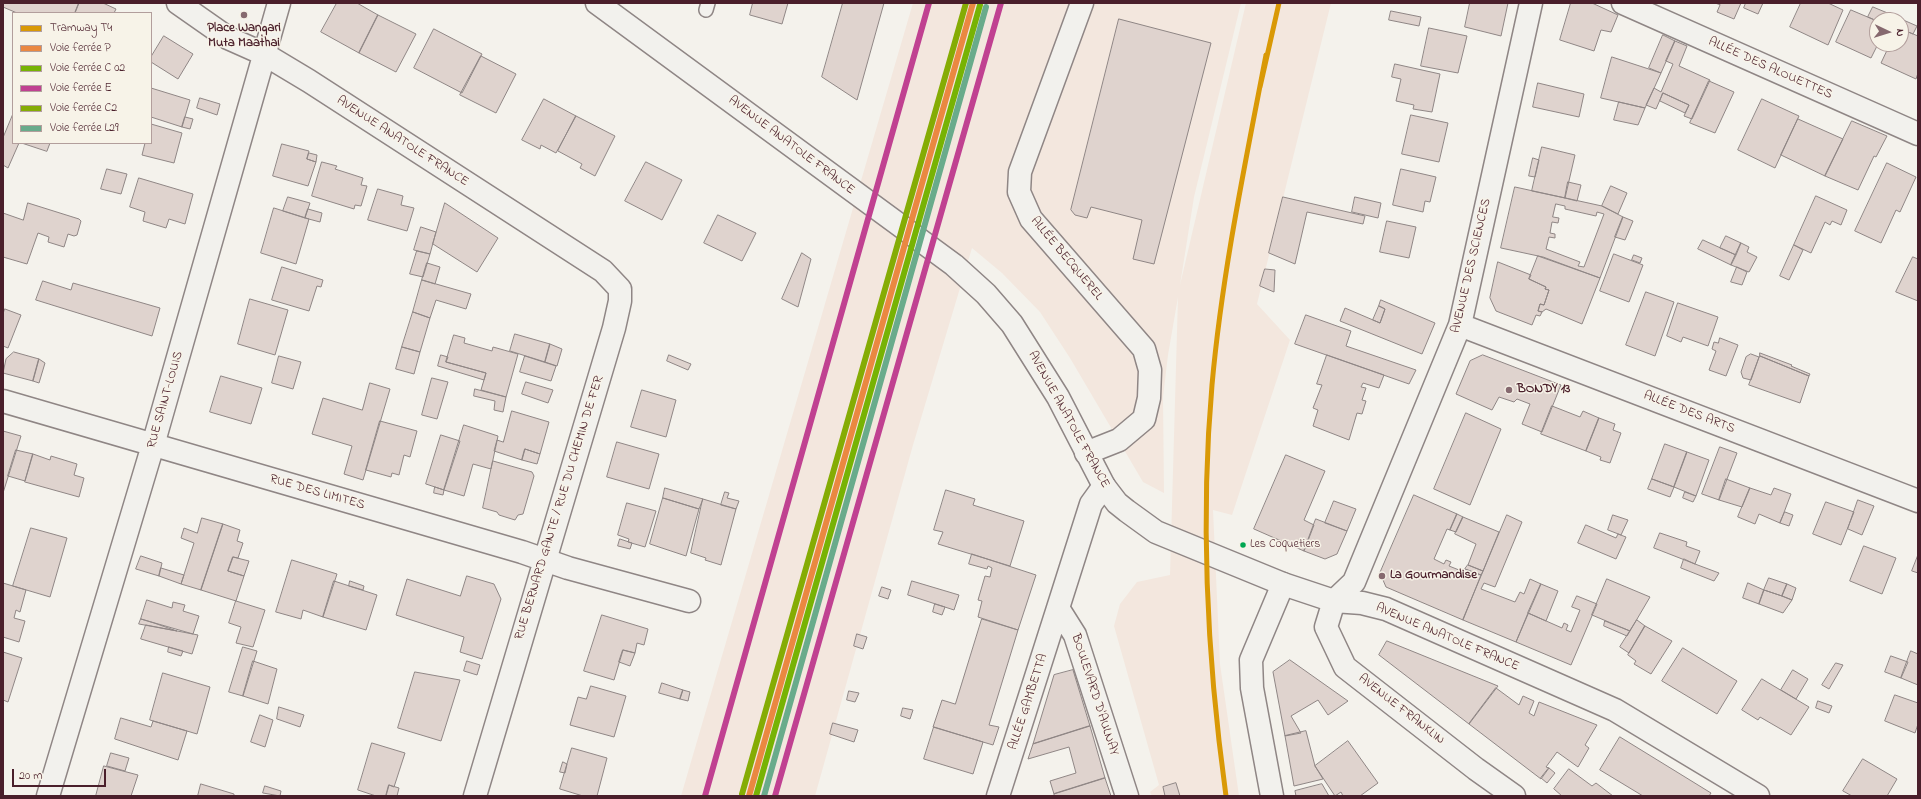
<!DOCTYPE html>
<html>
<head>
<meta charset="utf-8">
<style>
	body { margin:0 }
	#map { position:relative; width:1921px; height:799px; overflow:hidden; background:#f4f2ec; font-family:"Indie Flower",sans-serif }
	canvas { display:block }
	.frame { position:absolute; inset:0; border:4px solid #4a1f2b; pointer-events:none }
	.legend { position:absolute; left:12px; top:12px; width:140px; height:132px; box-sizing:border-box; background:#f7f3e8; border:1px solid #b29e9c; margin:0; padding:5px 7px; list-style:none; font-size:12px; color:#4a1f2b }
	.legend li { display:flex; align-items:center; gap:8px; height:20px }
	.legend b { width:20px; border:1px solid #b29e9c }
	.north { position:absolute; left:1869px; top:12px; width:40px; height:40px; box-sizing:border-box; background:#f7f3e8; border:1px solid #b29e9c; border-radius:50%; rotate:94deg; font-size:11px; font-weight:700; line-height:16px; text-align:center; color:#4a1f2b }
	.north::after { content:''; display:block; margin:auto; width:14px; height:18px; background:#86696f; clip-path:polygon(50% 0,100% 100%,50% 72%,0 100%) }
	.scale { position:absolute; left:12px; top:769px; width:94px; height:18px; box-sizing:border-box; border:2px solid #4a1f2b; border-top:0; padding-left:5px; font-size:12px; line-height:14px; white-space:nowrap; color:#4a1f2b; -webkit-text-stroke:3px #f7f3e8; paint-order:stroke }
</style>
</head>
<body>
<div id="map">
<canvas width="1921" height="799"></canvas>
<div class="frame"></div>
<ul class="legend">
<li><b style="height:5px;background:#d99906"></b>Tramway T4</li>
<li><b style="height:5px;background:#ea8841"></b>Voie ferrée P</li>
<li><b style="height:5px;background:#77b304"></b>Voie ferrée C 02</li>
<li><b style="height:5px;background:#c04191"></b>Voie ferrée E</li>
<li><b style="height:5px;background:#85ac04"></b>Voie ferrée C2</li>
<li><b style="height:5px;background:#69ab8b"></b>Voie ferrée L29</li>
</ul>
<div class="north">N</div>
<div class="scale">20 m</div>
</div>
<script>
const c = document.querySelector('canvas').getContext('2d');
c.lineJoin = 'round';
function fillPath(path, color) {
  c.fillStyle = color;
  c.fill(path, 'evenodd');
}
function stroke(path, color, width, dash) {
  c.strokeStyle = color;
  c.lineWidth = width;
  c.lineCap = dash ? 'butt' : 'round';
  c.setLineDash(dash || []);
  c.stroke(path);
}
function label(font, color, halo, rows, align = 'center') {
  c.font = font + ' "Indie Flower",sans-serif';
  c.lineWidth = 3;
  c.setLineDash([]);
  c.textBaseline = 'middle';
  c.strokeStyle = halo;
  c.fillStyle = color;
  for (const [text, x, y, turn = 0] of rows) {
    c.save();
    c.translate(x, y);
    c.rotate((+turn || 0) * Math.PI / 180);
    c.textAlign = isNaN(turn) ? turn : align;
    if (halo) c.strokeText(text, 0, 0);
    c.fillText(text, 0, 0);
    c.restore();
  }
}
fillPath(new Path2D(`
	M913,3H1241L1194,197L1180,285L1246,3H1331L1257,304L1290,340L1232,515L1213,510L1220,664L1239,796H1152L1150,792L1159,785L1114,626L1120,604L1137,582L1170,575L1178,297L1168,355L1163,397L1164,493L1143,482L1070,358L1040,312L1002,273L972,248L913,445L815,796H681Z`), '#f3e7de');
const building = new Path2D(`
	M3,3H79L75,13H17L3,7Z
	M79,3H103L116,9L114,13H75Z
	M337,3H357L378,15L359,53L321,32Z
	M753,3H788L782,24L750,15Z
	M843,3H884L857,100L822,77Z
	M1470,3H1508L1501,36L1465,27Z
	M1571,3H1592L1618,15L1611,32L1601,30L1594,51L1560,40Z
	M1715,3H1741L1734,19L1717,12L1720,5Z
	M1746,3H1763L1758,14L1744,8Z
	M1801,3H1828L1843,10L1828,45L1790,27Z
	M1873,7L1890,14L1888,20H1877V21L1868,17Z
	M1851,10L1877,21L1878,44L1871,58L1836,42Z
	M1391,11L1421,17L1419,26L1389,20Z
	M378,15L416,34L396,72L359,53Z
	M1119,19L1211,43L1154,264L1133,259L1142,220L1091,207L1087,218L1075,215L1071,210Z
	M1901,19L1917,26L1913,34L1901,29Z
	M1429,28L1467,36L1458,73L1421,66Z
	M434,29L482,54L462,93L414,68Z
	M1901,29L1918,36V73L1916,79L1881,63L1890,44H1901Z
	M1663,35L1675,41L1661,73L1649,68Z
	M164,36L193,54L178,79L151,62V57Z
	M1675,41L1687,46L1679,66L1710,80L1692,119L1684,116L1689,105L1663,93L1656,109L1646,105L1654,88L1661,92L1673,64L1666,61Z
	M481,56L516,74L496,113L460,95Z
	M1612,57L1661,73L1645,108L1601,98Z
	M1395,64L1440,74L1432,112L1413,109L1414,105L1396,101L1401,79L1392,77Z
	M1709,81L1734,92L1715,133L1690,123Z
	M1538,83L1584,94L1579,117L1533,107Z
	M151,88L190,100L182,127L151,117Z
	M1663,93L1689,105L1685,113L1660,101Z
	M200,98L220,104L217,115L197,108Z
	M544,99L576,116L556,153L541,145L540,149L522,140Z
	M1762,99L1799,116L1775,168L1738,150Z
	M1619,102L1645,108L1638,125L1614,120Z
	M13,114V143H19L8,168L3,165V138Z
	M1411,115L1448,123L1439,162L1402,154Z
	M576,116L615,136L595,176L580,168L582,164L558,151Z
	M185,117L193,119L190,129L182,127Z
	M1798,119L1843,139L1825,176L1781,155Z
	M1852,121L1887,136L1876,157L1874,156L1858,190L1825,176Z
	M151,124L182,133L174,163L142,155L145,143H151Z
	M22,143H50L47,151Z
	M282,144L309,151L307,159L316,162L308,186L273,176Z
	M1542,147L1575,155L1565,198L1532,191Z
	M309,153L317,155L316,162L307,159Z
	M1533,158L1539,160L1535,177L1529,176Z
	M322,162L337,166L335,169L363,178L361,185L367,186L361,206L355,205L354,209L312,196Z
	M646,162L682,180L662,220L625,201Z
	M1887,163L1916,177L1900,212L1896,210L1881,243L1855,231Z
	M107,169L127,174L121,194L101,189Z
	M1401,169L1436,177L1430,202L1425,201L1423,212L1393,205Z
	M139,178L193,194L185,224L169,219L166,228L143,221L145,212L130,207Z
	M1568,182L1581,185L1577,201L1565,198Z
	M1611,186L1627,193L1618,214L1602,206Z
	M1515,187L1602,206L1623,217L1600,278L1543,257L1501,248ZM1556,204L1565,206V209L1596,216L1597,212L1604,214L1584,267L1578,266L1580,262L1546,249L1549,237L1555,238V234L1550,233L1552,222L1558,223L1559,218L1553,217Z
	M378,189L403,196L401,205L414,208L407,231L368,220Z
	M1816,196L1847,210L1841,225L1832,221L1830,225L1825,222L1811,253L1794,245Z
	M288,197L310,203L305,218L283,211Z
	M1283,197L1365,216L1363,224L1307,212L1295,264L1269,253Z
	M1355,197L1381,203L1378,218L1352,212Z
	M28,203L79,219L81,221L77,235L74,236L68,234L64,247L48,242L49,237L38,233L27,264L3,257V213L23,220Z
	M445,203L498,238L477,272L433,244Z
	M274,208L309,219L296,264L261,253Z
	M308,209L322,213L320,222L305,218Z
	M718,215L756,233L742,261L704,243Z
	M1623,217L1633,221L1625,240L1615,237Z
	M1387,221L1416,227L1409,258L1380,252Z
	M421,227L436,232L430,254L414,250Z
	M1726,236L1741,243L1736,255L1720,248Z
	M1703,240L1736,255L1731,265L1698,249Z
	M1741,243L1749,247L1747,252L1757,257L1749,272L1731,265Z
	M1794,245L1803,250L1789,280L1780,276Z
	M417,251L430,254L423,277L410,274Z
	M802,253L811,259L798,307L782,299Z
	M1614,254L1643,265L1629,302L1600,291Z
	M1634,255L1642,258L1640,263L1632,260Z
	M1538,256L1600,278L1582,324L1546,309L1542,312L1538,311L1540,304L1544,305L1549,290L1545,289L1546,287L1529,279Z
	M1913,257L1918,259V301L1896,292Z
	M1498,262L1531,275L1529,279L1546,287L1545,289L1549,290L1544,305L1540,304L1538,311L1542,312L1540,316L1536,315L1532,325L1496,311L1490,298Z
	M427,263L440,267L435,284L422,280Z
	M282,267L323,280L321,287L317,286L309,311L272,300Z
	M1737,267L1747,272L1742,285L1731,282Z
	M1265,269L1275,270L1274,292L1260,286Z
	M422,280L471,294L466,309L436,300L430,318L413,312Z
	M43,281L71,290L73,283L160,308L152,336L36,300Z
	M1646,292L1674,302L1655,356L1626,345Z
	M250,299L288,310L275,355L238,344Z
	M1381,300L1435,323L1422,354L1340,321L1345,308L1380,323L1385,309L1379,306Z
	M1678,303L1718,317L1708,346L1683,337L1681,342L1667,336Z
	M1379,306L1385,309L1380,323L1373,320Z
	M5,309L21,315L8,348L3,346V314Z
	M413,312L430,318L420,352L402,347Z
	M1306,315L1351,331L1346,346L1416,370L1409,384L1295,344Z
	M515,334L550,344L545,362L510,351Z
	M454,335L465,338L464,343L492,351L493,347L518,354L506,397L481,390L486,373L446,362Z
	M1720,338L1738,345L1726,376L1709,370L1716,351L1712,349L1714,342L1718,343Z
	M550,344L562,349L557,366L545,362Z
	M402,347L420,352L414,374L396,369Z
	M14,352L39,359L33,381L3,373L6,359Z
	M1760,353L1792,365L1791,366L1810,374L1809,376L1760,356Z
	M1751,354L1759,357L1751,380L1743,378L1741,372L1746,357Z
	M441,355L448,357L446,362L486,373L484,380L438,366Z
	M669,355L691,364L688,370L667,361Z
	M1327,355L1384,375L1379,388L1363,383L1361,387L1366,388L1362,400L1366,401L1362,414L1357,413L1349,440L1313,426L1318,410L1313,408L1322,385L1317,384Z
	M1483,355L1561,385L1542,432L1522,424L1530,404L1517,399L1514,402L1499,397L1492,410L1456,394L1470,361Z
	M279,356L301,362L293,389L272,383Z
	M525,356L556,366L551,381L520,372Z
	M1760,356L1809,376L1800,403L1749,385Z
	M39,359L45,363L39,383L33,381Z
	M221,376L262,388L251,424L210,412Z
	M432,378L448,382L437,419L422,415Z
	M526,382L553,390L548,403L522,394Z
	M370,383L390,389L363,480L344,474L352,446L312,434L323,398L362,410Z
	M475,389L506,397L503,412L494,410L495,401L474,396Z
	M642,390L676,400L666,437L631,427Z
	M1552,406L1580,417L1583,411L1599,418L1586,451L1541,434Z
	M512,411L549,422L540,454L525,449L522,460L494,451L497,440L503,442Z
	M1466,413L1501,429L1470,505L1434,489Z
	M1599,418L1615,424L1613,430L1621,433L1610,463L1600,460L1601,457L1586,451Z
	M380,421L417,431L410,457L404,455L399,475L392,473L391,477L366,470Z
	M464,425L498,436L491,469L473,464L464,496L444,490Z
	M3,431L21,436L3,493Z
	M441,435L460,441L444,490L426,484Z
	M617,442L659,454L649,489L607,477Z
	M1665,444L1687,452L1674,487L1652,479Z
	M1720,447L1737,453L1719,500L1702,494Z
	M525,449L540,454L537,464L522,460Z
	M16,450L33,454L25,481L8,476Z
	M1687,452L1709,460L1696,496L1674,487Z
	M33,454L50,460L51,456L77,464L74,475L84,478L79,497L25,482Z
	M1286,455L1325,471L1304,520L1314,525L1304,551L1254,529Z
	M493,461L532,472L534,476L523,514L518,515L515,520L499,515L497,512L483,508Z
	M1652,479L1674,487L1670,497L1648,489Z
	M1726,479L1750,488L1742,507L1719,500Z
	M435,487L444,490L443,495L434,493Z
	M665,488L703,499L699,509L663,498Z
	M1750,488L1771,495L1774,488L1791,494L1780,523L1759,514L1755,524L1738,517Z
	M946,490L975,499L973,505L1024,521L1010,566L938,544L943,532L934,530Z
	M725,492L729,493L727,498L739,501L736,509L721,505Z
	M1685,492L1696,496L1693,502L1683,498Z
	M1414,495L1457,514L1450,530L1447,529L1434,559L1444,564L1446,560L1451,562L1449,566L1464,572L1465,569L1481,575L1463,620L1386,587L1380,573Z
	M663,498L699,509L686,556L650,544Z
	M703,499L736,509L721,565L705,560L706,558L691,553Z
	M1858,500L1874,506L1862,535L1848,529Z
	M1334,501L1356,509L1347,531L1325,523Z
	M1826,502L1854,512L1841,545L1813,534Z
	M627,503L656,511L645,547L628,542L629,539L618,535Z
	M1785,512L1793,515L1789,526L1780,523Z
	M1457,514L1463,517L1456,532L1450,530Z
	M1507,515L1522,522L1495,587L1484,583L1481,589L1515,602L1520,592L1524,594L1530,579L1541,584L1516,642L1463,620Z
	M1613,515L1628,520L1621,535L1608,530Z
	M1463,517L1499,532L1483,571L1468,565L1476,544L1455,534Z
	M202,518L223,524L201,590L181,584L194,543L181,538L184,528L197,533Z
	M1316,519L1347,531L1337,554L1325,559L1304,551Z
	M223,524L240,530L237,541L243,543L238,558L233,557L228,571L244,576L236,601L201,590Z
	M1586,525L1616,538L1618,534L1626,537L1616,559L1578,543Z
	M31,528L67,538L50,597L13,586Z
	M1660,533L1687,542L1686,546L1700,551L1695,564L1654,548Z
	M620,539L632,543L630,549L618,546Z
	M1864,546L1896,558L1882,594L1850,581Z
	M972,554L1036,575L1018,630L978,617L982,601L978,600L985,576L990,577L992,568L988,566L987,569L969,564Z
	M1918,555V573L1912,571Z
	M141,556L162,563L159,576L136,569Z
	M233,557L249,561L244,576L228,571Z
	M1684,559L1695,564L1719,573L1714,581L1681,568Z
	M292,560L337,574L323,617L303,610L301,619L276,612Z
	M1468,565L1483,571L1481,575L1465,569Z
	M161,568L184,575L181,584L159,576Z
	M467,576L494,584L501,599L482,659L460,652L464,637L396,615L407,579L460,596Z
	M1769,578L1787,584L1782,596L1764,590Z
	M1607,579L1650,597L1630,631L1592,615Z
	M334,581L377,595L366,630L323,617Z
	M350,581L364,586L363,590L349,586Z
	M912,581L959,595L954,610L908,595Z
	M3,583L26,590L20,612L16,610L14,618L25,621L19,642L3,637Z
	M1748,583L1764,590L1759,604L1743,598Z
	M1541,584L1558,591L1546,621L1528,613Z
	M1787,584L1796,588L1792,600L1782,596Z
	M882,587L891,590L888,599L879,596Z
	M1764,590L1782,596L1792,600L1783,613L1759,604Z
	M1577,596L1597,604L1571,665L1516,642L1528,613L1562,628L1564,623L1568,625L1566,630L1571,632L1580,610L1572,607Z
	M147,600L172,608L173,602L185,605L183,611L199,616L193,634L141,619Z
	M236,601L265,610L253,647L236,643L241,627L229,623Z
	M935,604L945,607L942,615L933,612Z
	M602,615L648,629L644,645L637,643L635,653L623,650L614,680L584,671Z
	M141,619L154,623L177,631L139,624Z
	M982,619L1018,630L989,725L999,727L993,745L933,727L942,700L955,704Z
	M1637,620L1645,626L1629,653L1620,647Z
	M1605,621L1630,631L1627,636L1604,626Z
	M146,625L198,635L192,654L141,639Z
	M1645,626L1672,641L1651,674L1634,664L1636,661L1628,655Z
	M857,634L867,637L863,649L854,646Z
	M1387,641L1498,686L1469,724L1379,655Z
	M169,647L183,651L181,656L168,652Z
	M243,647L257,651L243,696L229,692Z
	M1683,648L1737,681L1717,714L1662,681Z
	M623,650L635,653L630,666L619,662Z
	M1911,651L1918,654V685L1901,678Z
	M3,652L22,658L8,702L3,700Z
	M1891,656L1908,662L1901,678L1885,672Z
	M1290,660L1348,701L1328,715L1318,700L1291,716L1301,733L1285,736L1273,672Z
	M253,661L277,669L268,704L243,696Z
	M467,661L480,665L477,675L464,671Z
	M1836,663L1843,665L1829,689L1822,685Z
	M1073,670L1090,726L1033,744L1054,675Z
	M1793,670L1808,679L1796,699L1781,690Z
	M415,672L460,680L441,741L398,728Z
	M163,673L210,687L197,734L150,720Z
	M1762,679L1809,707L1791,735L1760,717L1758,720L1742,710Z
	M662,683L683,690L680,699L659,693Z
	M591,686L626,696L614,737L570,725L578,697L586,699Z
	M1496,688L1519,705L1523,696L1534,701L1529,713L1534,716L1539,702L1597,725L1585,745L1589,748L1578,767L1557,752L1546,767L1549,768L1541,779L1469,724Z
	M683,690L690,692L688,701L680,699Z
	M849,691L859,693L855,702L847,700Z
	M1895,695L1918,703V724L1915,733L1885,721Z
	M1818,701L1832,706L1829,713L1816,708Z
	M279,707L304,715L300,727L277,719Z
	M903,708L913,710L910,719L901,716Z
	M260,715L273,720L265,747L251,742Z
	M121,718L151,727L153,721L187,731L178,760L115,739Z
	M833,723L858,730L854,742L830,734Z
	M1090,726L1105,778L1054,794L1050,781L1076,773L1069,747L1028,759L1033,744Z
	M934,727L983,742L973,774L924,759Z
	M1306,731L1315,766L1323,779L1294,786L1285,736Z
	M1620,737L1711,793L1709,796H1643L1600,770Z
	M1348,741L1378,783L1360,796H1343L1341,792L1335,796L1315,766Z
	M372,743L405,753L394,787L389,785L386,796H376L358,790Z
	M572,748L607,758L597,796H583L560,789Z
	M111,753L129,758L125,771L107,766Z
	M1863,759L1897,779L1887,796H1852L1843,791Z
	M563,762L567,764L565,773L560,772Z
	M104,766L138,775L131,796H96Z
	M1549,768L1555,773L1547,783L1541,778Z
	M1569,769L1592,786L1596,783L1613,796H1562L1554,789Z
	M1105,778L1111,796H1054V794Z
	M1176,783L1180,796H1165L1163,787Z
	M201,784L234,794V796H198Z
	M1322,784L1329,796H1296L1295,791Z
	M389,785L399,788L397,796H386Z
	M265,786L281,791L280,796L263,793Z`);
fillPath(building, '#dfd3ce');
stroke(building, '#8f8685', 1);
const service = new Path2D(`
	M706,10L708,3`);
const minor = new Path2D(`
	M178,3L228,38L264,54L309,81L603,271L620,289V301L614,328L475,796
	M1082,3L1020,172L1019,192L1031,219L1144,349L1150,370L1149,398L1144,419L1119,440L1086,453
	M1623,3L1918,134
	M1460,325L1918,501
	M3,401L522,552L568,568L689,601
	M1104,486L1091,504L1058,608L1075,635L1127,796
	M1334,601L1354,582L1460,325L1531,3
	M48,796L153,445L279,3
	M998,796L1058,608
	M1272,796L1252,688L1251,660L1283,584`);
const tertiary = new Path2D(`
	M597,3L954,265L986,294L1012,324L1058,397L1104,486L1117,503L1127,511L1156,532L1283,584L1334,601L1362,603L1386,609L1615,710L1758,796
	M1334,601L1326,627L1345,667L1476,769L1514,796`);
stroke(service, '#8f8685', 16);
stroke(minor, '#8f8685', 25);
stroke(tertiary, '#8f8685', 25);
stroke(service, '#f2f1ed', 13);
stroke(minor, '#f2f1ed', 22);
stroke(tertiary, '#f2f1ed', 22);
stroke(new Path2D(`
	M749,796L973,3`), '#ea8841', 6);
stroke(new Path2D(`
	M756,796L980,5`), '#77b304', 6);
stroke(new Path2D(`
	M705,796L929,3
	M775,796L1001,3`), '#c04191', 6);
stroke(new Path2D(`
	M742,794L966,3`), '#85ac04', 6);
stroke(new Path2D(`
	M764,796L986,7`), '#69ab8b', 6);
stroke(new Path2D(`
	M1226,796C1207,659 1200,522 1212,385C1222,274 1245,164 1266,55L1260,87L1279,3`), '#d99906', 5);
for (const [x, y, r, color] of [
	[244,15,4,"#86696f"],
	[1509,390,4,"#86696f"],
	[1243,545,3.5,"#00a651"],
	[1382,576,4,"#86696f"]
]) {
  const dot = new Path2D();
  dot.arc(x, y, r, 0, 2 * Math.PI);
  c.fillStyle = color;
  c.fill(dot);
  stroke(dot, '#f7f3e8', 1.5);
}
label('12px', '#4a1f2b', '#f7f3e8', [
	["Les Coquetiers",1250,545]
], 'left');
label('bold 13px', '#4a1f2b', '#f7f3e8', [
	["Place Wangari",244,29,"center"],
	["Muta Maathai",244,44,"center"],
	["BONDY 13",1517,390],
	["La Gourmandise",1390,576]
], 'left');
label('13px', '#4a1f2b', '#f7f3e8', [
	["ALLÉE DES ALOUETTES",1770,69,24],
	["AVENUE ANATOLE FRANCE",402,142,33],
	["AVENUE ANATOLE FRANCE",791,146,37],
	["ALLÉE BECQUEREL",1066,259,50],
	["AVENUE DES SCIENCES",1472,266,-77],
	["RUE SAINT-LOUIS",166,400,-74],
	["ALLÉE DES ARTS",1689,413,21],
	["AVENUE ANATOLE FRANCE",1068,420,61],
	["RUE DES LIMITES",317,493,16],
	["RUE BERNARD GANTE / RUE DU CHEMIN DE FER",560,508,-73],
	["AVENUE ANATOLE FRANCE",1447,638,23],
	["BOULEVARD D'AULNAY",1094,695,72],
	["ALLÉE GAMBETTA",1029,702,-72],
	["AVENUE FRANKLIN",1401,710,38]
]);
</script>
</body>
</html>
